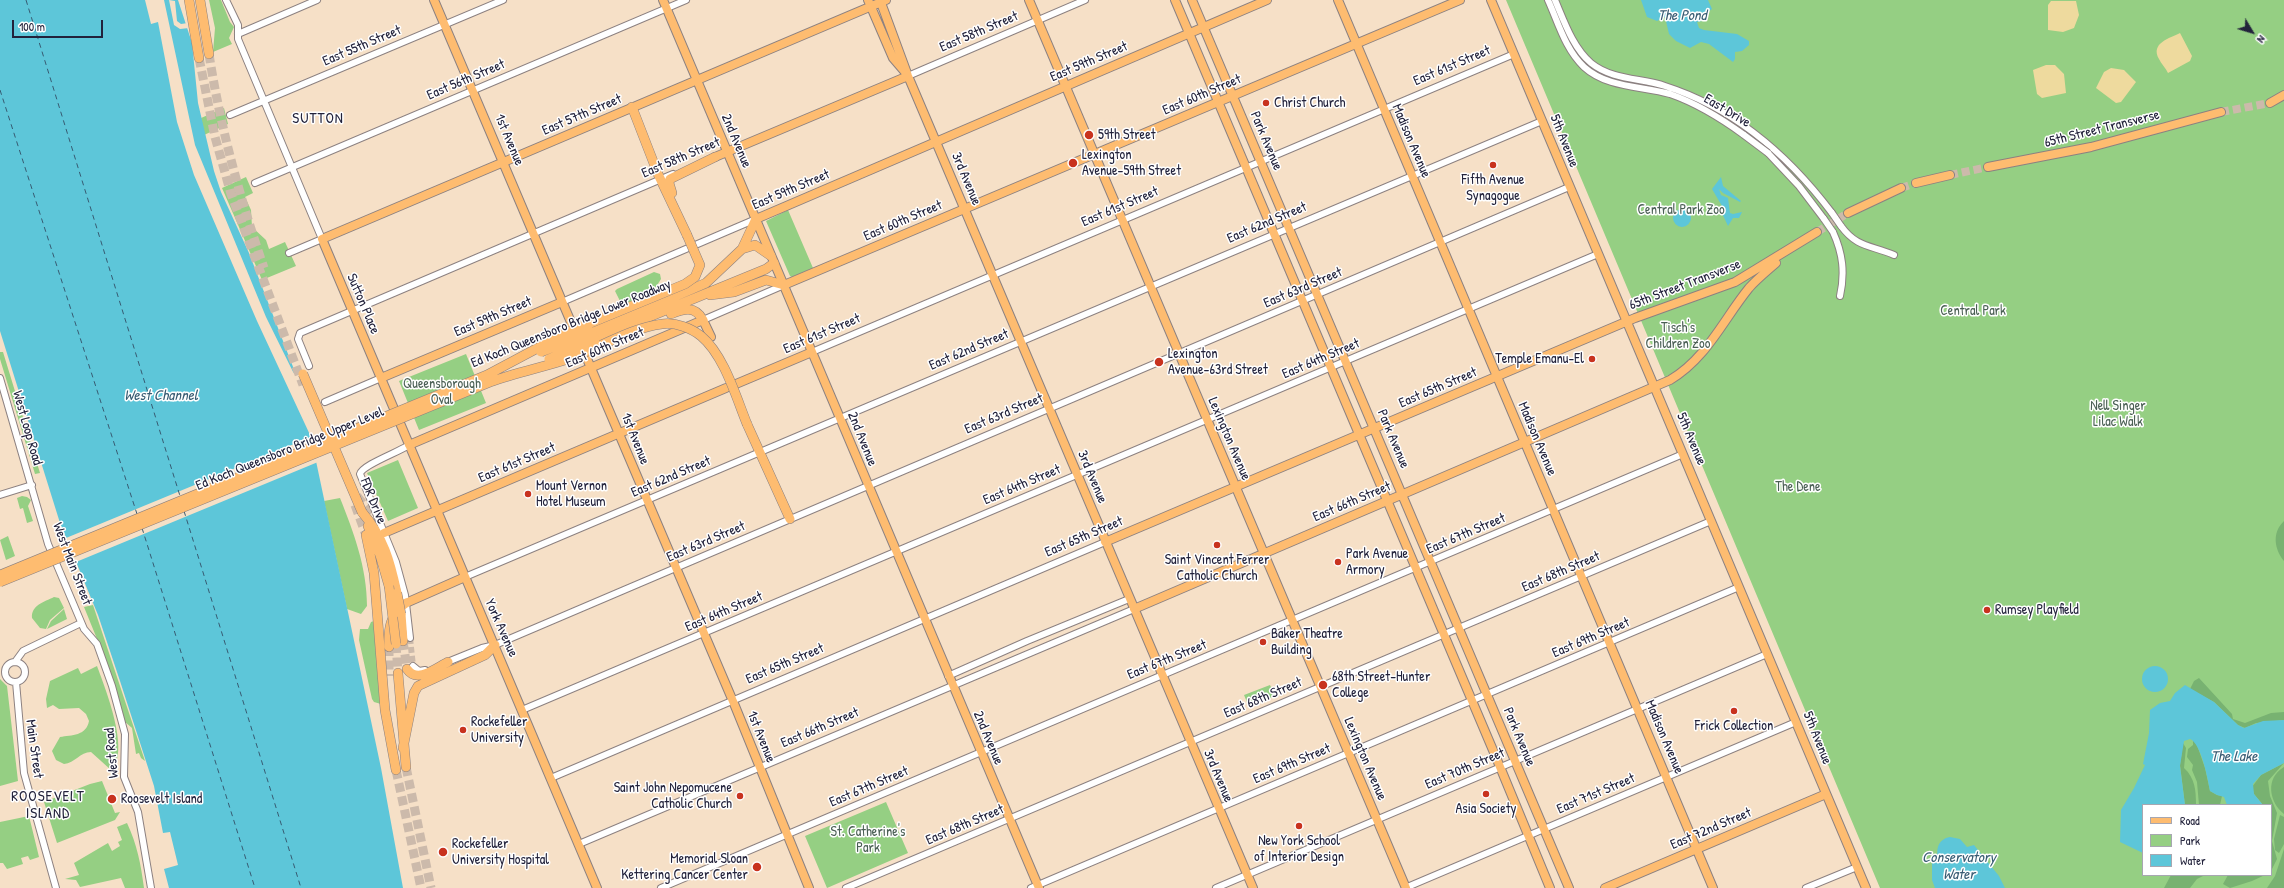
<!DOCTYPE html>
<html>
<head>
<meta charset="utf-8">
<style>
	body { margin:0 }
	#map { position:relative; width:2284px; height:888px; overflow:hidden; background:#f6e0c7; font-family:"Patrick Hand",sans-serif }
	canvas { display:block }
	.legend { position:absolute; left:2142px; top:804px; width:130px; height:72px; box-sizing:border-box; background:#fff; border:1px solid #a7a7b1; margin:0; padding:5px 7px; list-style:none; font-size:12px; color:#22223b }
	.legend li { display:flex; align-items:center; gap:8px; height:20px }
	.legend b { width:20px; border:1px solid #a7a7b1 }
	.north { position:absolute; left:2232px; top:12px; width:40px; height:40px; -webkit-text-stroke:3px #fff; paint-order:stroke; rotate:128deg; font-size:11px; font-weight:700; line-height:16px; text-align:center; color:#22223b }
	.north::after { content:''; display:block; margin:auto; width:14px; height:18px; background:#22223b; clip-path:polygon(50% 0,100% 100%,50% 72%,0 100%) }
	.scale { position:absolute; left:12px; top:20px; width:91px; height:18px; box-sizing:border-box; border:2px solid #22223b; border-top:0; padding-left:5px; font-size:12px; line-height:14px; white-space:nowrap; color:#22223b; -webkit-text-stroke:3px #fff; paint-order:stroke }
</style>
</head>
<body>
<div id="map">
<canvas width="2284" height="888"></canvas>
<ul class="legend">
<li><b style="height:5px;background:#febc70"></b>Road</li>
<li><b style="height:11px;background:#95cf83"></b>Park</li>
<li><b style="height:11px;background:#5dc6d9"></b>Water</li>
</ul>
<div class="north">N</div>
<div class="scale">100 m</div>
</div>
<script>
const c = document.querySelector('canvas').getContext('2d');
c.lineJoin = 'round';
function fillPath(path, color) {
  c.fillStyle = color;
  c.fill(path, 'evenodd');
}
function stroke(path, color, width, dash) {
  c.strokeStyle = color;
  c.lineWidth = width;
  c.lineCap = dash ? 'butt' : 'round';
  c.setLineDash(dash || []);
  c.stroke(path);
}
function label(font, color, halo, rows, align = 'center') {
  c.font = font + ' "Patrick Hand",sans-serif';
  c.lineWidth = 3;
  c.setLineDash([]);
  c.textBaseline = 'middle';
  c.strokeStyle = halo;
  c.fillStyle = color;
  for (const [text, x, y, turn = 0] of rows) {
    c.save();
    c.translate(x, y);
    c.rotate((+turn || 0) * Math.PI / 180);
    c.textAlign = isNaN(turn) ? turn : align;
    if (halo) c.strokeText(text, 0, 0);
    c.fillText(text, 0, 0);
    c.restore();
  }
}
fillPath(new Path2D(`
	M209,0H221L230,22L234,27L229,38L232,44L213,52L215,28Z
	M1506,0H2284V888H1880ZM2143,805H2271V875H2143Z
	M224,108L228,124L204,135L201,118Z
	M246,177L253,193L245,197L251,210L252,227L266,240L269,249L285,242L296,266L262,280L222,188Z
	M788,210L813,268L792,277L790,276L766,221Z
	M654,272L660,274L661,279L656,287L648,291L649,295L622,305L615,291L617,289Z
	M0,352H3L40,473L35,474L0,359Z
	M466,354L486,403L419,430L399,381Z
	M398,460L418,508L388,521L367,473Z
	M22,496L27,497L31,500L28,506L33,521L27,523L23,508L20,509L17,498Z
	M340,498C354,533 367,568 367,606L361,614L347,609L324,501Z
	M8,536L15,556L6,560L0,540Z
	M54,597L59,598L64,608L50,620L46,629L40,628L32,618C31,605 44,602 54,597Z
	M93,605L145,761L141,758L139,753L136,754L132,728L124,721L106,661L84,607Z
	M64,609L67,619L47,629L51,621Z
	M374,621L381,704L374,702L372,699L359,640L360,629H368L371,622Z
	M97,666C105,688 131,752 111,770L91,752C80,752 75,763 64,764L56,760L52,751L60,737C72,735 86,736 89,721L86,714L79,708L59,709L53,705L47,708L46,699L50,681L78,668L81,674Z
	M0,679L7,686L18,781L0,786Z
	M1270,685L1275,696L1249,707L1244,695Z
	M102,781L115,813L120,812L115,820L57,843L44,802L90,784Z
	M886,802L908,853L827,888L805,836Z
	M29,816L39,857L30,860L28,856L21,858L23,864L7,869L3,863H0V822Z
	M127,823C137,844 141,865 144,888H125L121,878L80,887L76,880L65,879L79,875L74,863L108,843L112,851L120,846L118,842L122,840L117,827Z`), '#95cf83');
fillPath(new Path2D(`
	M2284,521V561C2274,549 2272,532 2284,521Z
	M2199,678L2232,714L2233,719L2245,723L2271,713L2284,712V720L2256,723L2245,728L2238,725L2214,702L2190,689L2194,681Z
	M2193,740L2197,745L2205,768L2210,791L2217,795L2222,796L2220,805H2199L2197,782L2192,770L2193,765L2187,757L2188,749L2193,745Z
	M2183,743L2186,748L2184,768C2195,778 2196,790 2196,805H2185L2180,765Z
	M2284,763L2268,781L2270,796L2277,813L2272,841L2277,859L2271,871V805H2263L2254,794L2252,787L2261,775Z
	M2284,767V814C2269,802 2265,778 2284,767Z
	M2280,815L2284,817V844L2279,853L2275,850L2274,839Z
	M2284,849V888H2267L2275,876Z
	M2171,875H2205L2197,879L2190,888H2164Z
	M2228,875H2265L2252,881L2230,888L2223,884Z`), '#78b271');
fillPath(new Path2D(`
	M2051,1H2076L2079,15L2074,28L2063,32L2048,30V5Z
	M2180,33L2192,56L2190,61L2168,73C2166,68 2161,64 2159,59C2150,43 2170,38 2180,33Z
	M2046,65H2055L2064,74L2066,93L2042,98L2037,94L2033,70Z
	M2111,68L2124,70L2136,82L2121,102L2116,103L2096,88L2104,72Z`), '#eeda9e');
fillPath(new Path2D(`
	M0,0H178L192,43L198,103L214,171L221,192L249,253L295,372L293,373L309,428L381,768L403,888H169L164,869L178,865L170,832L163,833L154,786L120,681L98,615L60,523L0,331Z
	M1641,0H1708L1712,9L1704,15L1702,21L1697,22L1699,28L1704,30L1737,34L1749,41V45L1742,51L1735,52V59L1733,62L1709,44L1701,42L1690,48L1676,41L1669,34L1665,17L1657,21L1647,17Z
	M1721,177L1723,186L1741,201L1740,202L1723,193L1719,189L1721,195L1728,198L1730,213L1733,214L1742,212L1739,218H1733L1728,226L1720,209L1722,206L1712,189Z
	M1673 218a9 9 0 1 1 18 0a9 9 0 1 1-18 0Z
	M2142 679a13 13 0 1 1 26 0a13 13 0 1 1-26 0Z
	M2185,685L2214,702L2238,725L2244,728L2263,721L2284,720V763L2261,775L2253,784L2254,794L2263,805H2227L2224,797L2217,795L2210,791C2208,779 2201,743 2190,739L2184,741L2180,766L2185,805H2143V853L2120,842L2121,810L2134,788L2145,765L2143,764L2149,733L2150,710L2160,703L2170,701L2175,693Z
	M1950,837L1960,839L1967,847L1974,845L1999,876L2005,888H1935L1932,880V862L1938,859C1936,849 1938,839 1950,837Z`), '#5dc6d9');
fillPath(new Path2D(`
	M145,0H164L195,145L266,317L299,384L308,412L318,462L76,562V567L62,534L66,538L311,437L257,321L194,175L177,122L158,22L151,24Z
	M169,0L175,1L177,21L181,24L188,23L189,28L180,29L174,25Z`), '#f6e0c7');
stroke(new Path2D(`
	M26,0L180,496
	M0,90L137,514
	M184,511L301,888
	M142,528L255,888`), '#375b72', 1, [5, 4]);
stroke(new Path2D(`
	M410,638L413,666`), '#ccbaab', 6, [6, 3]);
stroke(new Path2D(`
	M2221,112L2270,103
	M1950,175L1988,167
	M1901,188L1916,183
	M1817,232L1848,213`), '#ccbaab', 8, [8, 4]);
stroke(new Path2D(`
	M209,54C220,126 240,199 264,268
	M199,58L215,137L231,194L303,385
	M357,496L376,520
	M355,505L366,535
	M403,641L407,669
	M396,644L398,673
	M389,647V676
	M406,767L431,888
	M396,770L421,888`), '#ccbaab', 9, [9, 4.5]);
const minor = new Path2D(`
	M226,0L238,25V39L322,239L289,253
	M1548,0C1558,22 1565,49 1584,67C1607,88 1641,86 1670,94C1696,103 1722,119 1744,135
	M1555,0C1564,21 1573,48 1591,63C1612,80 1641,78 1665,86C1734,108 1789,156 1832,213
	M238,34L317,0
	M908,76L1085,0
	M230,115L503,0
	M1768,153L1799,186L1824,219
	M255,183L686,0
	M1841,226C1857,248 1871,245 1894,255
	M1833,232C1843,254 1845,273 1840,296
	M562,302L756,219
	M703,320L784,285
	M812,352L1514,54
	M309,366L298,339L300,333L673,174
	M0,378L48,544L84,629L97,644L112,686L125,734L124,777L138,812L151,888
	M325,402L381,378
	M409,445C399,452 362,465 360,474L396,562L405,595L410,638
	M0,495L32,485
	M465,577L1542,121
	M15,662L23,651L81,623
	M5 672a10 10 0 1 1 20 0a10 10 0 1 1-20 0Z
	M445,663L482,648L495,645L1569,187
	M413,666L419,671L425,670
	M948,676L1027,641L1129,599
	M16,682L24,773L56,888
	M522,710L1598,254
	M551,778L1105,542
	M579,844L1134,609
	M661,888L1683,454
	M846,888L1711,521
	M1031,888L1739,587
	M1216,888L1767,654
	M1405,888L1796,722
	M1806,888L1857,867`);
const major = new Path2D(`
	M434,0L576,334
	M663,0L1039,888
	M868,0L893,58L905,72
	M880,0L908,76L1253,888
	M1029,0L1406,888
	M1175,0L1498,762L1550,888
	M1192,0L1569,888
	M1338,0L1713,888
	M1491,0L1866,888
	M2270,103L2284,95
	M715,157L908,76
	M1988,167L2091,147L2221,112
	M1916,183L1950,175
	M1848,213L1901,188
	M756,219L1267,0
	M784,285L1460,0
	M582,347L735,706L809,888
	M381,378L562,302
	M736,384L812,352
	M409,445L703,320L711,337
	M384,533L726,388
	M1105,542L1635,318L1735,282L1817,232
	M406,603L465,577
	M1134,609L1670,380C1707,358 1723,320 1749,288C1757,279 1767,271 1776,263
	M597,888L322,239L886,0
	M1605,888L1826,794`);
const highway = new Path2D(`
	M189,0L199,58
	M200,0L209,54
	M632,107L658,174L687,235
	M672,193L669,183L670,179L715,157
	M742,249L755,245L771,256
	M710,295L734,292L766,280L784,285
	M671,314C683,309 695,305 703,320
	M592,332L706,283L742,249L756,219
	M595,339L766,269L774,263
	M747,424L790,519
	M362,512C384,538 390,561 397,593
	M368,526L380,555L389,586
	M366,535L374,573L385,710L396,770
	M401,614L403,641
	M389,647C388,630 390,613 406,603
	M407,669C417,684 436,668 448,662
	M398,673L406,767
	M403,748L414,693L418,686L485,655L495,645`);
stroke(minor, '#8c8181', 8);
stroke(major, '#8c8181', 10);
stroke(highway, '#8c8181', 10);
stroke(minor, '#fff', 6);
stroke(major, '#febc70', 8);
stroke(highway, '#febc70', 9);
const minorBridge = new Path2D(`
	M1744,135L1768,153
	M1832,213L1841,226
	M1824,219L1833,232`);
const highwayBridge = new Path2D(`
	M541,352L592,332
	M549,359L595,339
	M303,374L362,512
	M0,575L487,375L564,334L685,284L695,277L700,265L687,235
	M0,582L490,382C517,372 545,367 571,358C601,347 631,328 662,324C675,322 691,328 701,336C724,355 736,397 747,424
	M389,586L396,644
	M397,593L401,614`);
stroke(minorBridge, '#8c8181', 8, []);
stroke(highwayBridge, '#8c8181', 10, []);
stroke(minorBridge, '#fff', 6);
stroke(highwayBridge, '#febc70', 9);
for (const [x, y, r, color] of [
	[1266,103,4,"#c8321e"],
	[1089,135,5,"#c8321e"],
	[1073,163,5,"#c8321e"],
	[1493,165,4,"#c8321e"],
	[1592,359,4,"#c8321e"],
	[1159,362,5,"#c8321e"],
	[528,494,4,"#c8321e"],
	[1217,545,4,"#c8321e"],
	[1338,562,4,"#c8321e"],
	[1987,610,4,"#c8321e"],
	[1263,642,4,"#c8321e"],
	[1323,685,5,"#c8321e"],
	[1734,711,4,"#c8321e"],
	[463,730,4,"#c8321e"],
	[1486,794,4,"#c8321e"],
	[740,796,4,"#c8321e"],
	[112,799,5,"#c8321e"],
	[1299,826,4,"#c8321e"],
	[443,852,5,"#c8321e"],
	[757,867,5,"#c8321e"]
]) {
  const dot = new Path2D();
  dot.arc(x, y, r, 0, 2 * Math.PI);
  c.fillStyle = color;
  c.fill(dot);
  stroke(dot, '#fff', 1.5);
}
label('14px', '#22223b', '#fff', [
	["East 58th Street",979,32,-23],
	["East 55th Street",362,46,-23],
	["East 59th Street",1089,62,-23],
	["East 61st Street",1452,66,-23],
	["East 56th Street",466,80,-23],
	["East 60th Street",1202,95,-23],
	["East Drive",1727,111,31],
	["East 57th Street",582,115,-23],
	["65th Street Transverse",2102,129,-14],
	["1st Avenue",509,140,67],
	["2nd Avenue",736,141,67],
	["Park Avenue",1266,141,67],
	["Madison Avenue",1411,141,67],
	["5th Avenue",1564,141,68],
	["East 58th Street",681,158,-23],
	["3rd Avenue",966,179,67],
	["East 59th Street",791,190,-23],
	["East 61st Street",1120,207,-23],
	["East 60th Street",903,221,-23],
	["East 62nd Street",1267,223,-23],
	["65th Street Transverse",1685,285,-21],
	["East 63rd Street",1303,288,-23],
	["Sutton Place",363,304,67],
	["East 59th Street",493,317,-23],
	["Ed Koch Queensboro Bridge Lower Roadway",571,324,-22],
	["East 61st Street",822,334,-23],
	["East 60th Street",605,348,-23],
	["East 62nd Street",969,350,-23],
	["East 64th Street",1321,359,-23],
	["East 65th Street",1438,388,-23],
	["East 63rd Street",1004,414,-23],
	["West Loop Road",27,428,74],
	["1st Avenue",635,439,68],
	["2nd Avenue",862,439,68],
	["Lexington Avenue",1229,439,67],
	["Park Avenue",1393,439,67],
	["Madison Avenue",1537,439,67],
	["5th Avenue",1691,439,67],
	["Ed Koch Queensboro Bridge Upper Level",290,449,-22],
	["East 61st Street",517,463,-23],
	["East 62nd Street",671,477,-23],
	["3rd Avenue",1092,477,67],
	["East 64th Street",1022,485,-23],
	["FDR Drive",373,501,68],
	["East 66th Street",1352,502,-23],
	["East 67th Street",1466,534,-23],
	["East 65th Street",1084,537,-23],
	["East 63rd Street",706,542,-23],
	["West Main Street",72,564,69],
	["East 68th Street",1561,572,-23],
	["East 64th Street",724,612,-23],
	["York Avenue",501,628,66],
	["East 69th Street",1591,638,-23],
	["East 67th Street",1167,660,-22],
	["East 65th Street",785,664,-23],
	["East 68th Street",1263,698,-23],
	["East 66th Street",820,728,-23],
	["1st Avenue",761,737,68],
	["Park Avenue",1519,737,67],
	["Madison Avenue",1664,737,67],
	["2nd Avenue",988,738,67],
	["5th Avenue",1817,738,68],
	["Main Street",34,749,82],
	["West Road",112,753,-95],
	["Lexington Avenue",1365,759,67],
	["East 69th Street",1292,764,-23],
	["East 70th Street",1465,769,-23],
	["3rd Avenue",1218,776,67],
	["East 67th Street",869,787,-23],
	["East 71st Street",1596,794,-23],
	["East 68th Street",965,825,-23],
	["East 72nd Street",1711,829,-23]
]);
label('14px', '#22223b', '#fff', [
	["Christ Church",1274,103],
	["59th Street",1098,135],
	["Lexington",1082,155],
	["Avenue–59th Street",1082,171],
	["Fifth Avenue",1493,180,"center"],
	["Synagogue",1493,196,"center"],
	["Lexington",1168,354],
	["Avenue–63rd Street",1168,370],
	["Temple Emanu-El",1584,359,"right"],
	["Mount Vernon",536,486],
	["Hotel Museum",536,502],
	["Park Avenue",1346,554],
	["Armory",1346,570],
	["Saint Vincent Ferrer",1217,560,"center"],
	["Catholic Church",1217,576,"center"],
	["Rumsey Playfield",1995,610],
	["Baker Theatre",1271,634],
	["Building",1271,650],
	["68th Street–Hunter",1332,677],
	["College",1332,693],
	["Rockefeller",471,722],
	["University",471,738],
	["Frick Collection",1734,726,"center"],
	["Saint John Nepomucene",732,788,"right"],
	["Catholic Church",732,804,"right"],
	["Roosevelt Island",121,799],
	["Asia Society",1486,809,"center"],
	["New York School",1299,841,"center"],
	["of Interior Design",1299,857,"center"],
	["Rockefeller",452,844],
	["University Hospital",452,860],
	["Memorial Sloan",748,859,"right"],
	["Kettering Cancer Center",748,875,"right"]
], 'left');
label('14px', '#4a5f54', '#fff', [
	["Central Park Zoo",1681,210],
	["Central Park",1973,311],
	["Tisch's",1678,328],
	["Children Zoo",1678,344],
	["Queensborough",442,384],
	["Oval",442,400],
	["Nell Singer",2118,406],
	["Lilac Walk",2118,422],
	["The Dene",1798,487],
	["St. Catherine's",868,832],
	["Park",868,848]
]);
label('italic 15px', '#375b72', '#fff', [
	["The Pond",1682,16],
	["West Channel",161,396],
	["The Lake",2234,757],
	["Conservatory",1959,858],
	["Water",1959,875]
]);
c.letterSpacing = '1px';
label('15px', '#22223b', '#fff', [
	["SUTTON",318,119],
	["ROOSEVELT",48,797],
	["ISLAND",48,814]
]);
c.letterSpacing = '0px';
</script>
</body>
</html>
